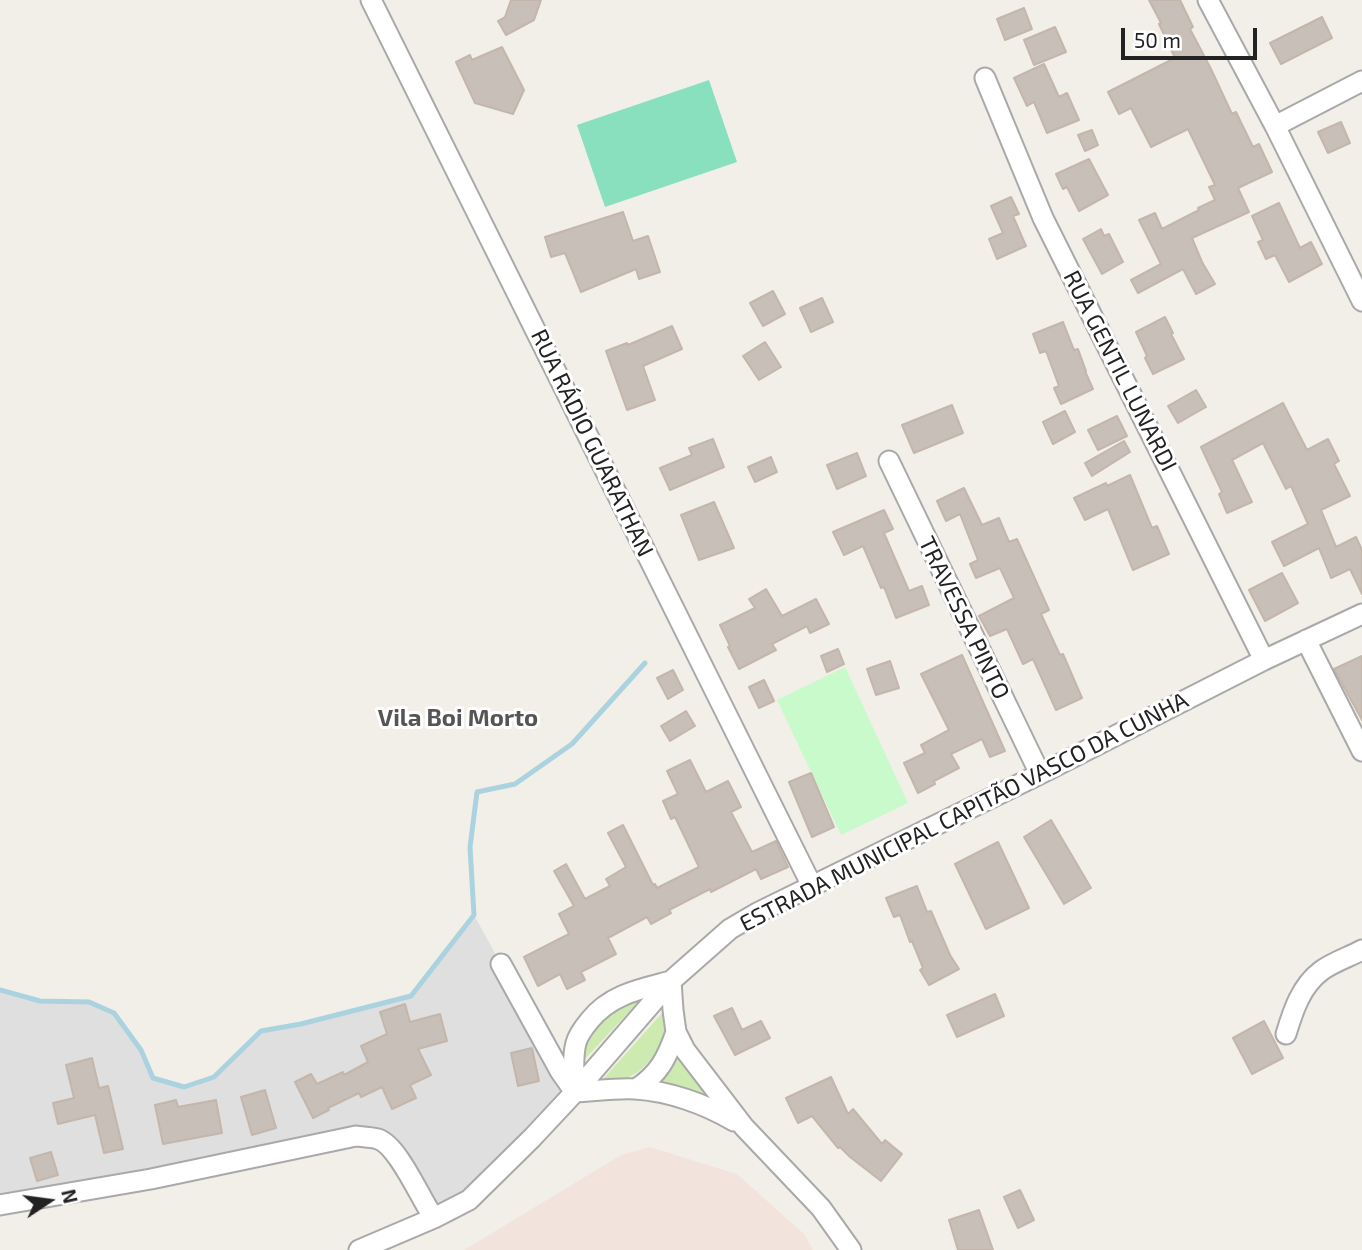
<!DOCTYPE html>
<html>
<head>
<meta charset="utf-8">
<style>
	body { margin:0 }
	#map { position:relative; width:1362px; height:1250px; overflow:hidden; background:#f2efe9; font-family:"Exo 2",sans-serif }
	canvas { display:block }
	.north { position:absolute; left:14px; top:1166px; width:70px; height:70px; -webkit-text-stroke:5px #fff; paint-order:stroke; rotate:77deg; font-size:19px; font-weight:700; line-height:28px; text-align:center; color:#222 }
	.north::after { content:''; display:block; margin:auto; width:24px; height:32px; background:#222; clip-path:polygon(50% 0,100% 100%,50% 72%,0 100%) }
	.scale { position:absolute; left:1121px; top:28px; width:136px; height:32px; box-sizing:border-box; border:4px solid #222; border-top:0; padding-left:9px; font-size:21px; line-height:24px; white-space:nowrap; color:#222; -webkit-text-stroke:5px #fff; paint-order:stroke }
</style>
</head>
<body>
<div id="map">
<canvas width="1362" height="1250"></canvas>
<div class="north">N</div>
<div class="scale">50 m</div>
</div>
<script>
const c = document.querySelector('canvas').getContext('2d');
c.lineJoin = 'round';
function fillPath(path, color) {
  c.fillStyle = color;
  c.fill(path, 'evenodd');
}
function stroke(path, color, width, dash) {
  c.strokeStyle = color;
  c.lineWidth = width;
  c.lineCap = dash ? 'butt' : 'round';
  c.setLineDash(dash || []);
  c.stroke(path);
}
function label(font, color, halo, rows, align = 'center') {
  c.font = font + ' "Exo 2",sans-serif';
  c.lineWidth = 6;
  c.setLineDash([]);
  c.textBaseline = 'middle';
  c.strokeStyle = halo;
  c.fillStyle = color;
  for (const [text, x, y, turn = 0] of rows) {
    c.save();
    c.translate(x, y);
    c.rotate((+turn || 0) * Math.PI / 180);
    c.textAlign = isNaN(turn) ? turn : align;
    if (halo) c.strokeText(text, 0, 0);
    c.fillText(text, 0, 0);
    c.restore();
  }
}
fillPath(new Path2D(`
	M474,915L560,1071L575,1092L434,1218L380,1139L0,1205V990L40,1001L89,1002L114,1013L141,1050L153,1077L184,1087L214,1077L261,1031L301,1024L411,996Z`), '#e0dfdf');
fillPath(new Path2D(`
	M650,1147L737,1174L804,1234L813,1250H464L621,1155Z`), '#f3e3dd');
fillPath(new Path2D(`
	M627,1001H639L585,1059L582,1051C588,1026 606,1014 627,1001Z
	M662,1013C665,1019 669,1027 667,1034C664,1047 643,1071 631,1076C622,1080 613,1079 604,1078Z
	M677,1051L718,1103L654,1082Z`), '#cdebb0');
fillPath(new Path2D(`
	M845,667L908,803L841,835L777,700Z`), '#c8facc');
fillPath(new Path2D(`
	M709,80L737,162L605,207L577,125Z`), '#88e0be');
stroke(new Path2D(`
	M0,990L40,1001L89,1002L114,1013L141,1050L153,1078L184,1087L214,1077L261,1031L301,1024L411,996L474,915L470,847L477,792L515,784L572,744L645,663`), '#aad3df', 5);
const building = new Path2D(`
	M511,0H541L534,20L506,35L498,21L505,17Z
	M1149,0H1180L1193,27L1190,29L1211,69L1232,114L1236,112L1253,147L1259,144L1272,172L1238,188L1249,212L1192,238L1202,262L1215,284L1196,294L1183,269L1138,293L1131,280L1161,264L1139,220L1155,213L1162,229L1199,210L1198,208L1215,200L1209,187L1215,185L1188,129L1151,147L1131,108L1119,114L1108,92L1175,58L1159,24L1161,23Z
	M1024,8L1032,29L1005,40L997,19Z
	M1322,17L1332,38L1281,64L1270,43Z
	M1055,27L1066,52L1034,65L1024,40Z
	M502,47L524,90L513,114L475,103L456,62L470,55L472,60Z
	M1044,64L1059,97L1067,93L1079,120L1047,133L1034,102L1027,106L1014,78Z
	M1341,122L1350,143L1328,153L1318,132Z
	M1092,130L1098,145L1085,151L1078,135Z
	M1089,159L1108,195L1079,211L1067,187L1063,189L1056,174Z
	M1011,197L1019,214L1013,216L1026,246L997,259L989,239L1003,233L991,206Z
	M1279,203L1300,248L1311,242L1322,264L1289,282L1275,255L1266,259L1258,242L1263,240L1252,216Z
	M623,212L633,241L648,236L660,272L639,279L636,269L581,292L565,253L551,257L545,237Z
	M1101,229L1104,236L1109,234L1123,262L1102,274L1083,239Z
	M773,291L785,314L763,326L750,303Z
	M822,298L833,322L811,332L800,308Z
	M1165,317L1173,333L1171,334L1184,359L1153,374L1145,358L1147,356L1136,332Z
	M1063,322L1074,350L1078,349L1086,371H1085L1093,389L1061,404L1054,388L1059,386L1046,351L1040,353L1033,334Z
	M672,326L682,349L643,366L655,400L627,410L606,351L627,343L628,345Z
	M765,342L781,367L759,380L743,356Z
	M1196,390L1206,407L1178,423L1168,406Z
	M1283,403L1307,450L1328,439L1339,461L1334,464L1350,496L1321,510L1336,547L1356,537L1362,550V594L1350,569L1331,578L1319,548L1284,566L1272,542L1308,524L1291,486L1286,489L1263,443L1232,460L1252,502L1227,513L1219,494L1222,492L1201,447Z
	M952,405L963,433L914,453L902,425Z
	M1065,411L1075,432L1053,444L1043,422Z
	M1117,416L1127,436L1098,450L1088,430Z
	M713,439L724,467L670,490L660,468L692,455L689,448Z
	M1124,441L1130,452L1092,476L1085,463Z
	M857,453L866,476L837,489L827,465Z
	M771,457L777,472L755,482L748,467Z
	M1130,475L1152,528L1157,526L1169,554L1133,570L1108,509L1085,520L1074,498L1106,483L1107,486Z
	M964,488L982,525L999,518L1009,542L1017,539L1049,610L1041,614L1060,655L1063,654L1082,698L1056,710L1033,659L1023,664L1007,629L990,636L979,616L1014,598L1000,568L976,578L970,564L978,560L960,514L946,521L937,501Z
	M714,502L734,548L699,560L681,515Z
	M884,510L893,529L884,533L909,591L922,586L929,605L896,618L884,587L881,588L863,546L844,555L833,532Z
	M1282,573L1298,603L1265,621L1249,590Z
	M766,589L782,616L816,599L829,624L810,633L807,626L772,644L776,650L739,669L728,647L730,646L720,625L755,608L749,599Z
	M838,649L844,664L827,672L821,656Z
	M962,655L1005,751L990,757L982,739L951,754L959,768L934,781L935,784L918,793L904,763L925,753L921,745L949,730L921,674Z
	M1362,656V720L1334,669Z
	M890,661L899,688L876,695L867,669Z
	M673,670L683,690L668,699L657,678Z
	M764,680L774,701L759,708L749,687Z
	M686,711L695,726L670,741L661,726Z
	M690,760L706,792L728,781L741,807L731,812L752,852L776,841L788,867L761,879L756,869L711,892L710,889L669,910L671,913L651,924L647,917L608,938L616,954L581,972L585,980L567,989L560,974L538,986L524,957L569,934L559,914L574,906L554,871L566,864L585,899L610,886L606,879L626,867L608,833L623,825L653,885L655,884L657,888L699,867L675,817L671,819L663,801L678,794L667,771Z
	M811,773L834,827L812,837L789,782Z
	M1051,820L1091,888L1064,904L1024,837Z
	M998,842L1029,908L986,929L955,864Z
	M917,886L927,912L931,911L950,955L959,969L929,985L920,970L923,968L912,941L910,942L900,915L894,917L886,898Z
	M995,994L1004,1016L957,1037L947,1015Z
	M405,1004L410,1022L440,1014L447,1041L418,1049L431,1075L410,1085L416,1098L392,1109L382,1087L361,1097L359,1093L328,1108L329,1110L313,1118L295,1082L311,1074L317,1084L343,1072L344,1075L368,1062L361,1046L387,1034L380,1012Z
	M732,1008L742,1030L761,1021L770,1038L735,1055L714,1016Z
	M1264,1021L1283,1058L1252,1074L1233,1038Z
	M532,1048L539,1081L518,1086L511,1053Z
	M92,1058L99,1088L108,1086L123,1149L104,1153L95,1115L58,1124L53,1103L74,1098L66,1065Z
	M831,1077L848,1114L853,1109L882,1144L885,1140L902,1154L881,1181L850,1157L840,1147L838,1148L812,1116L798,1123L786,1098Z
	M265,1090L276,1128L252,1135L241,1097Z
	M176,1100L178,1107L216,1100L222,1133L163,1144L155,1105Z
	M51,1152L58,1175L37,1181L30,1158Z
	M1020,1190L1034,1220L1018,1228L1004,1197Z
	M979,1210L993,1250H958L949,1220Z`);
fillPath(building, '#c7bfb8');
stroke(building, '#c4b6ab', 2);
const minor = new Path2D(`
	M371,0L812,886
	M1208,0L1275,126L1362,301
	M985,78L1043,218L1264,660
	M1275,126L1362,81
	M889,461L1040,774
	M1306,640L1362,751
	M501,964L560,1071L574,1091
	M671,981L673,1010L676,1032L685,1050L744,1127L821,1208L851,1250
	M1286,1034C1293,1011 1301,986 1321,971C1333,962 1349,957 1362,950
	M636,1089C659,1074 667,1058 676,1032
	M575,1092C595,1091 616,1088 635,1089C669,1091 705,1104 734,1121
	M575,1092C574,1076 572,1058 576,1043C578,1035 585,1026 590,1020C611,994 641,989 671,981
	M0,1205L151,1179L356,1136C362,1137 371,1137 378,1139C398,1145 421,1200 434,1218
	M359,1250L434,1218L469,1200L532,1138L575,1092L671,981L730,929L759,912L1040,774L1264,660L1362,614`);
stroke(minor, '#a9a9a9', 23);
stroke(minor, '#fff', 19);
label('23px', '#222', '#fff', [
	["RUA GENTIL LUNARDI",1120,371,63],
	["RUA RÁDIO GUARATHAN",592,443,64],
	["TRAVESSA PINTO",964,618,64],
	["ESTRADA MUNICIPAL CAPITÃO VASCO DA CUNHA",964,812,-27]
]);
label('bold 24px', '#555', '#fff', [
	["Vila Boi Morto",458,718]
]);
</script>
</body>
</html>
